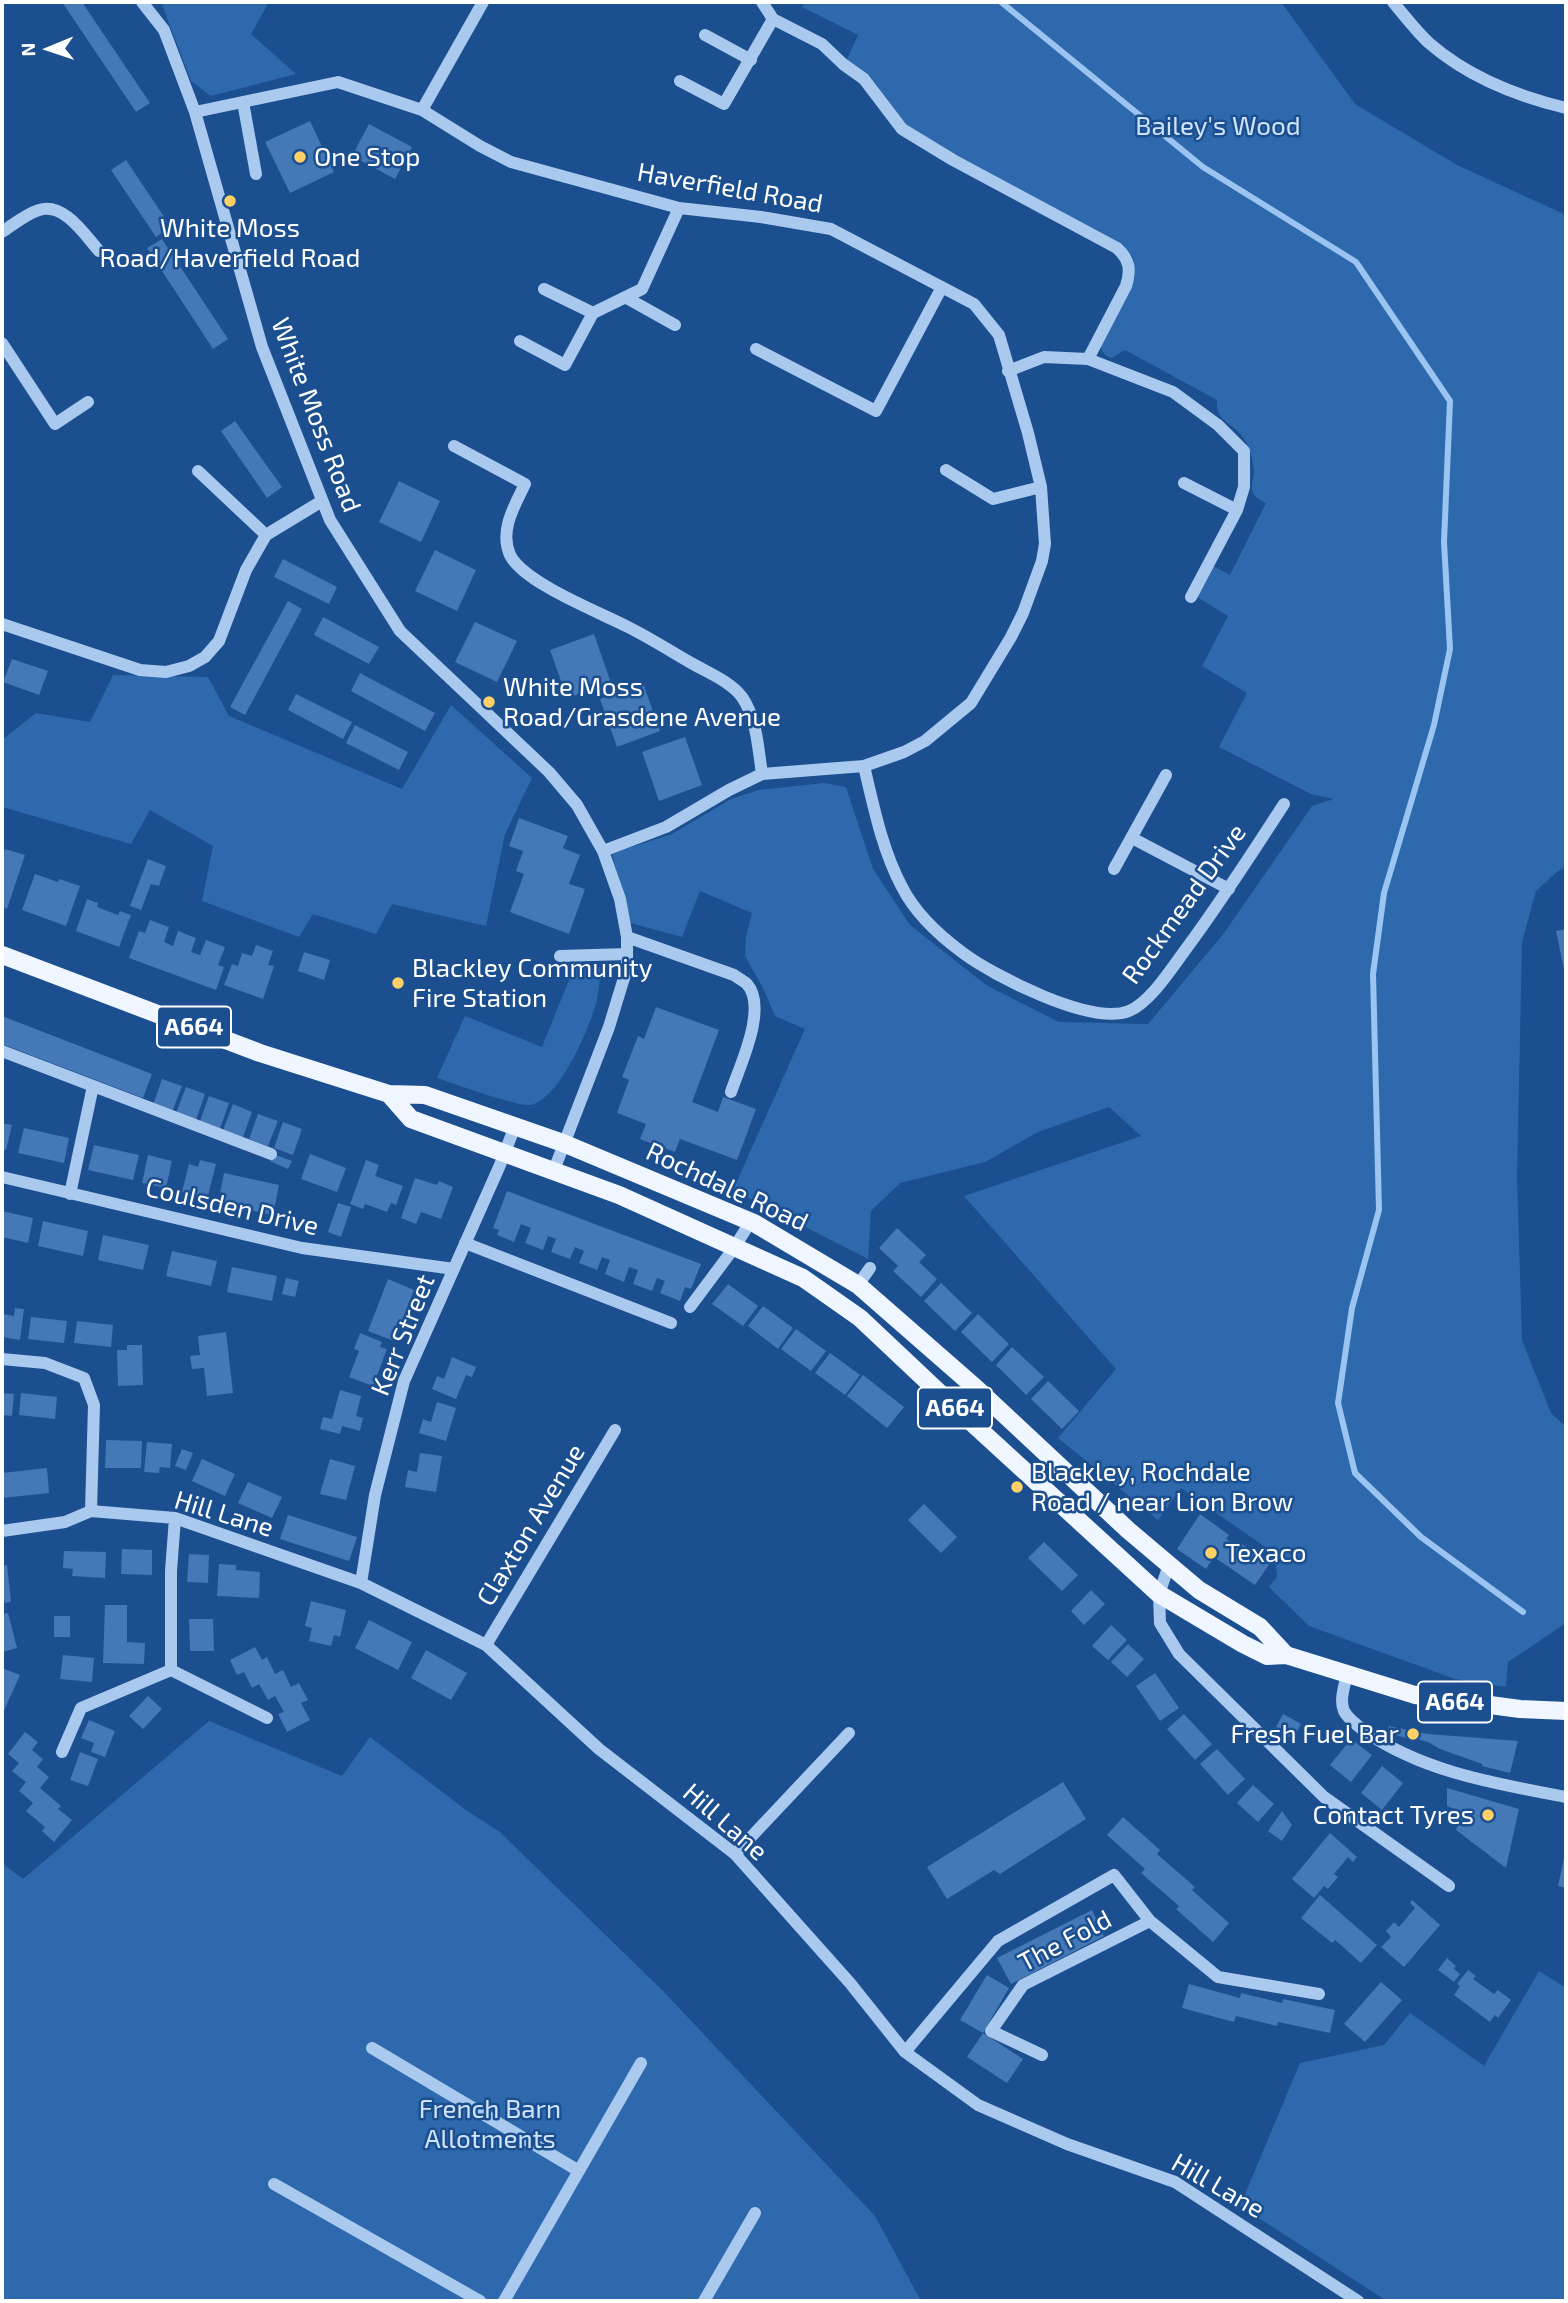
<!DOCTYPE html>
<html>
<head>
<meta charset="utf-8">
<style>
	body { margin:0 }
	#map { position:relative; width:1568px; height:2303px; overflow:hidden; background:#1b4f8f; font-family:"Exo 2",sans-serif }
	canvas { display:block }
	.frame { position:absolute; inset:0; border:4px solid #fff; pointer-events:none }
	.north { position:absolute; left:14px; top:14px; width:70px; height:70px; -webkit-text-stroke:5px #1b4f8f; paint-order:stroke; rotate:268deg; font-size:19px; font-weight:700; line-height:28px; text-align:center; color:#fff }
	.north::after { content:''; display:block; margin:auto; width:24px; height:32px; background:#fff; clip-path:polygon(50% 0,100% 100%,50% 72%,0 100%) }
</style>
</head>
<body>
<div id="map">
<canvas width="1568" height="2303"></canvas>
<div class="frame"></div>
<div class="north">N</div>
</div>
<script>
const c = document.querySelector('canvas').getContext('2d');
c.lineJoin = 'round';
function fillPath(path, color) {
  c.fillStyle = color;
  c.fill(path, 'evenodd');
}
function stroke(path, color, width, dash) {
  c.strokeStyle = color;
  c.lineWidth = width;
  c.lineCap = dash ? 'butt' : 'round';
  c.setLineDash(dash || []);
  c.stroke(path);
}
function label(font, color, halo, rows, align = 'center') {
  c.font = font + ' "Exo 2",sans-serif';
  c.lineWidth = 5;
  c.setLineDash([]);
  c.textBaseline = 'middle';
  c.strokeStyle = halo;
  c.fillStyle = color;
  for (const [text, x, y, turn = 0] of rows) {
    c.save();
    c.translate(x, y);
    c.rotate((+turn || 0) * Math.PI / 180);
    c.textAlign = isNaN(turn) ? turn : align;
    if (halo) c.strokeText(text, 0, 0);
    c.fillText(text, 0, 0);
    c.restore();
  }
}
fillPath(new Path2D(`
	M161,2H269L251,34L296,74L211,96L191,81Z
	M805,2H1281L1355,104L1457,165L1566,215V867L1558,871L1536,891L1522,942L1517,1176L1522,1340L1551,1413L1566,1427V1623L1508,1662L1506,1687L1455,1679L1309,1626L1269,1587L1277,1577L1275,1554L1181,1488L1158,1520L1058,1438L1116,1369L964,1196L1141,1136L1109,1107L1038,1132L985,1162L900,1183L871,1211L868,1259L733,1190L805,1029L775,1016L762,986L745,956L746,937L752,913L700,891L682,937L627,922L612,853L672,834L731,799L759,790L824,783L846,787L873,869L910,925L986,985L1059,1022L1148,1024L1224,933L1312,806L1334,799L1311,794L1219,747L1247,693L1202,666L1228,616L1197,597L1213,566L1230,575L1266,503C1261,500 1255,498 1253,493C1250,486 1254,478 1254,471C1253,460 1250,447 1244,439C1234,422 1215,423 1217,400L1125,350L1112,358C1105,356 1103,353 1100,346L1135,277L1133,257L1126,249L909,129L870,76L847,59L858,35L802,7Z
	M113,675L208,677L229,716L402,789L451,705L532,778L505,834L486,926L392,904L376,934L313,914L299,937L202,901L213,846L150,810L131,844L2,807V740L36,713L90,722Z
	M567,963L601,967C600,978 599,989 597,999C591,1026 559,1101 530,1105C518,1107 453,1083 437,1078L465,1016L542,1047L573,970Z
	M209,1721L342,1776L370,1737L466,1810L500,1832L664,1992L875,2216L921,2301H2V1863L23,1879Z
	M1539,1971L1566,1988V2301H1387L1240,2206L1300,2063L1384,2045L1410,2013L1484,2066Z`), '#2e69ad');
stroke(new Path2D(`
	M1001,2L1203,167L1356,262L1450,401L1444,542L1450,649L1434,725L1384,893L1373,974L1379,1210L1352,1308L1338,1403L1355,1473L1421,1537L1523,1612`), '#9cc4f0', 6);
fillPath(new Path2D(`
	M62,2H82L150,103L136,112Z
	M310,121L334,172L290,193L265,142Z
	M369,124L412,147L395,179L352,156Z
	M126,160L171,227L156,237L111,170Z
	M162,239L228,339L213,349L147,248Z
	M235,421L282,487L267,498L221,431Z
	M399,481L440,501L421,542L379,522Z
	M435,550L476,570L457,611L415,591Z
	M283,559L337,587L329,604L274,577Z
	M288,601L302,609L245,715L230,707Z
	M323,617L379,647L369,664L314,635Z
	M475,622L517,641L497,682L455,662Z
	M594,634L611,683L567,698L550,650Z
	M12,659L48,671L39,695L3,682Z
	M360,673L435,713L425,731L351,691Z
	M643,683L660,731L617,747L600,699Z
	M296,694L352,722L343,739L288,710Z
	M355,725L408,752L399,770L346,743Z
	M685,737L702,785L659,801L642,752Z
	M519,818L568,836L563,848L580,855L569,884L585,889L569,934L510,912L524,874L516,871L523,851L509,846Z
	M5,849L25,855L7,909L2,907V859Z
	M148,859L166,866L159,886L151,884L141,910L130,906Z
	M35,874L58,882L59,879L80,886L66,926L22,910Z
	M87,899L98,903L97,907L118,915L120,911L131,915L119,947L76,931Z
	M150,920L169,927L164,942L173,946L178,931L196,938L191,952L200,955L206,940L225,947L218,965L224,967L216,990L129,958L139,931L145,933Z
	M1566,929V968L1564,969L1556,931Z
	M256,945L273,951L268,965L274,966L263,999L224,985L232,964L238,966L242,953L252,956Z
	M304,952L330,960L324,980L298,971Z
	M656,1007L719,1030L692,1102L718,1112L723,1097L756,1109L737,1160L680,1139L675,1152L640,1139L646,1124L617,1113L629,1080L622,1077L638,1036L644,1039Z
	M2,1016L152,1074L143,1098L2,1044Z
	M162,1079L182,1086L172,1112L153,1105Z
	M186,1087L205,1094L196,1120L176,1113Z
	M209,1096L229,1103L220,1129L200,1121Z
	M233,1104L252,1112L243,1137L223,1130Z
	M258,1114L278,1121L268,1146L249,1139Z
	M283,1122L302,1129L293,1155L274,1148Z
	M2,1123L12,1125L6,1150L2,1149Z
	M24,1128L69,1138L64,1163L18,1153Z
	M94,1145L139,1155L133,1180L88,1170Z
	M273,1154L292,1161L288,1169L270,1161Z
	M310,1154L346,1168L337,1192L301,1179Z
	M148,1155L172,1161L166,1188L142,1183Z
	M200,1160L216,1164L207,1199L182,1192L189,1164L198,1167Z
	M366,1160L379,1165L375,1176L403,1186L396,1205L391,1203L387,1212L365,1204L363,1209L350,1204Z
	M224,1173L279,1185L273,1215L218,1203Z
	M415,1178L437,1185L439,1181L453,1187L441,1219L421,1212L416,1224L401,1218Z
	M507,1191L701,1264L691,1289L685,1287L680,1301L660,1293L665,1281L657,1278L652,1291L633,1284L638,1270L629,1267L624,1282L605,1274L610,1260L602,1257L597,1270L579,1263L584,1251L575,1247L570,1259L551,1252L556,1239L548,1236L543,1250L525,1243L531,1228L521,1224L514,1242L497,1235L499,1230L493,1228Z
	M338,1203L351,1207L341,1237L328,1232Z
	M2,1211L33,1218L28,1243L2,1237Z
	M43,1221L88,1231L83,1256L38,1246Z
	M897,1228L926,1255L919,1262L937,1279L921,1297L893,1271L898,1266L879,1248Z
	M103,1235L149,1245L143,1270L98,1260Z
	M172,1251L217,1261L211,1286L166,1276Z
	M232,1267L277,1276L272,1301L227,1292Z
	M286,1278L299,1281L295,1297L282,1294Z
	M388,1279L414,1290L394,1341L368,1331Z
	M941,1283L972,1313L955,1331L924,1301Z
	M728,1284L758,1306L743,1326L712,1304Z
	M763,1306L793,1328L778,1349L748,1326Z
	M15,1308L24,1309L20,1340L2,1337V1314L14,1316Z
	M978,1314L1009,1344L992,1362L961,1332Z
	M31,1317L67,1321L64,1343L28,1339Z
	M77,1321L113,1325L111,1347L74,1343Z
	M796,1329L826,1351L811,1371L781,1349Z
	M226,1332L233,1393L207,1396L204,1368L192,1369L190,1356L200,1355L198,1336Z
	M360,1333L382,1342L380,1347L387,1349L373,1386L349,1377L359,1351L354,1349Z
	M127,1345H142L143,1385L118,1386L117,1350H127Z
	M1012,1347L1044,1377L1026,1395L996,1365Z
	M830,1353L860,1375L845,1395L815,1373Z
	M452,1357L476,1367L472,1377L466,1375L456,1399L432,1389L437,1376L444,1379Z
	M863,1375L904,1407L887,1428L847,1396Z
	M1048,1381L1079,1411L1062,1429L1031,1399Z
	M340,1390L361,1396L356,1416L363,1418L360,1431L342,1426L340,1434L320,1429L323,1417L332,1419Z
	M2,1393L14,1394L12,1416L2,1415Z
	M21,1393L57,1397L55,1419L19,1415Z
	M437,1402L456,1408L446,1441L419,1433L423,1419L431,1422Z
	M106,1440L142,1441L141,1468H105Z
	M147,1442L172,1444L170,1468L160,1467L159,1473L144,1472Z
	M182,1449L193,1453L186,1470L175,1466Z
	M420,1453L442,1456L436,1492L405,1487L408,1470L417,1472Z
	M202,1459L235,1474L225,1496L192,1481Z
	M330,1459L355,1466L346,1500L320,1494Z
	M47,1468L49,1493L2,1498V1473Z
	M248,1482L282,1497L272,1518L238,1503Z
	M924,1504L957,1537L941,1553L908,1520Z
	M1200,1514L1229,1535L1226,1539L1237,1546L1239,1542L1270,1563L1255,1585L1214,1557L1206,1569L1177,1549Z
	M288,1515L357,1537L349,1561L280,1539Z
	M1044,1542L1078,1575L1062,1591L1028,1558Z
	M122,1549L152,1550V1575L121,1574Z
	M64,1551L106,1552L105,1578L72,1576L73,1569L63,1568Z
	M189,1554L209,1555L208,1583L187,1582Z
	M219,1564L236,1565V1570L260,1572L259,1598L217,1596Z
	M7,1565L11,1602L2,1603V1566Z
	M1091,1590L1105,1604L1084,1625L1071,1611Z
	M311,1601L346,1610L340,1637L334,1635L331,1646L309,1641L312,1628L305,1626Z
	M105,1605H127V1642L145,1643L144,1664L103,1663Z
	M8,1613L17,1648L2,1652V1614Z
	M54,1616H70V1637H54Z
	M189,1619H213L214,1651H190Z
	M369,1620L412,1642L398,1670L355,1648Z
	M1111,1625L1127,1640L1108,1660L1092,1646Z
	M1128,1644L1144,1659L1127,1677L1111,1662Z
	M255,1647L262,1660L267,1657L275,1674L283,1670L291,1687L299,1683L308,1700L301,1703L310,1720L287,1732L278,1714L284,1712L275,1696L268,1700L259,1684L252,1688L244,1672L237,1675L230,1660Z
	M426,1650L467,1673L451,1700L411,1678Z
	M63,1655L94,1658L92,1682L60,1679Z
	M2,1668L20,1675L2,1715Z
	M1155,1673L1179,1708L1160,1721L1136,1686Z
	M148,1696L162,1709L143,1729L129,1716Z
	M1184,1714L1212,1744L1195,1760L1167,1729Z
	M1283,1714L1301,1724L1293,1739L1275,1729Z
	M89,1720L115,1731L105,1757L91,1752L94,1743L81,1738Z
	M1389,1726L1428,1734L1518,1741L1510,1773L1482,1766V1764L1440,1749L1428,1742L1417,1739V1741L1388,1733Z
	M25,1732L38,1742L32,1750L43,1759L37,1767L49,1777L40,1788L61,1806L58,1809L72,1820L54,1842L42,1831L45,1827L26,1811L33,1803L19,1791L26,1782L12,1771L19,1763L8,1754Z
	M1351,1739L1372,1755L1351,1782L1330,1765Z
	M1217,1749L1245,1779L1228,1795L1200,1764Z
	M80,1752L98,1759L88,1786L70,1780Z
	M1382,1766L1403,1783L1382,1810L1361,1793Z
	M1063,1782L1086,1819L1000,1874L994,1870L947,1899L927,1867Z
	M1253,1785L1274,1804L1258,1822L1237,1803Z
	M1447,1788L1519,1809L1506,1868L1456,1830L1462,1812L1447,1806Z
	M1282,1811L1292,1825L1282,1841L1268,1831Z
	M1123,1817L1160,1850L1157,1854L1195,1887L1192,1890L1229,1923L1213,1942L1176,1909L1179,1906L1141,1873L1145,1869L1107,1835Z
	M1330,1833L1357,1857L1353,1862L1348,1857L1334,1874L1338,1877L1328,1889L1324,1886L1314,1898L1292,1879Z
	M1565,1854H1566V1888L1558,1886Z
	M1320,1895L1377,1945L1361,1963L1335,1940L1332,1943L1301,1918Z
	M1412,1900L1440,1925L1404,1967L1381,1947L1391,1937L1386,1931L1394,1922L1399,1927L1415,1908L1410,1903Z
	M1092,1910L1104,1936L1011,1984L997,1958Z
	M1447,1958L1456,1966L1454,1969L1460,1974L1454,1982L1438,1970Z
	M1468,1970L1476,1976L1473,1979L1494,1994L1498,1990L1511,2000L1498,2018L1495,2015L1490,2022L1454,1995L1460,1986L1457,1984Z
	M987,1975L1009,1988L983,2033L1023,2059L1007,2083L967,2057L983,2033L960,2020Z
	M1381,1982L1402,2000L1365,2042L1344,2024Z
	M1189,1984L1240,1998L1241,1993L1282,2003L1283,1999L1335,2010L1330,2033L1278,2022L1277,2026L1236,2016L1234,2022L1182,2008Z`), '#4478b7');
stroke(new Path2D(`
	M142,2L164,30L195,112L262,347L330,520L400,631L549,772L577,805L603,851L620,899L627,937V968L609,1027L554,1170
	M762,2L773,19L822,44L843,64L864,79L902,129L953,160L1117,248C1130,260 1131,270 1126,286L1088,359
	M1393,2C1404,15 1416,31 1429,43C1468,77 1516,96 1566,108
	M705,35L751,60
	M680,81L724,104L773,19
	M243,102L256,174
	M422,110L483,2
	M195,112L338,82L422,110L480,146L511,162L679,208L761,217L831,229L974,304L999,335L1028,433L1041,487L1045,544L1042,561L1023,613L1011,637L971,703L925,741L904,752L864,766L762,774L729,790L666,827L603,851
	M2,232C14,224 26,214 39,210C64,202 85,235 99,251
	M544,289L593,313
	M625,297L675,325
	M520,341L565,365L593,313L642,289L679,208
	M2,343L55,424L88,402
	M756,349L876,411L942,287
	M1008,371L1044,357L1088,359L1173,392L1218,425L1244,451V487L1237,510L1191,597
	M454,446L525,484C515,505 499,530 510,555C524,583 599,612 628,627C650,638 672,652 693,664C709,673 731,682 742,697C757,719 758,748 762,774
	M946,470L993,499L1041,487
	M198,471L266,535
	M1184,483L1237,510
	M2,624L140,670L166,672L189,666L205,657L219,641L246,570L266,535L322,501
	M864,766C874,808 882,849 902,887C915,913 940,936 963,953C994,976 1091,1026 1129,1011C1149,1003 1170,971 1183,953C1219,905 1251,855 1284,804
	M1132,838L1229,889
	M1114,869L1166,775
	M627,937L734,975C738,978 744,981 747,984C768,1008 740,1065 731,1092
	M560,956L627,954
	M2,1051L271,1154
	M2,1177L302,1248L454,1269
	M70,1194L93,1086
	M465,1243L671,1323
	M858,1285L870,1268
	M690,1307L734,1248L751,1221
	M2,1359L45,1363L84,1378L94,1405L91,1511
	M2,1531L65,1522L91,1511L175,1518L361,1583L486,1645L599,1749L735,1854L850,1983L905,2052L978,2105L1067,2144L1175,2182L1358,2301
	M1169,1565L1159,1594L1160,1623L1179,1654L1324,1797L1449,1886
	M361,1583L375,1495L404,1381L500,1165L515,1126
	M486,1645L615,1430
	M171,1670L267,1718
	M1347,1674C1345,1685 1339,1700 1344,1711C1348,1719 1356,1724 1363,1730C1422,1772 1497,1784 1566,1797
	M62,1752L81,1708L171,1670V1571L175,1518
	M735,1854L849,1733
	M372,2048L579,2171
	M905,2052L998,1941L1114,1875L1150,1921L1218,1977L1319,1994
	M1042,2055L991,2031L1023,1985L1150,1921
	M274,2184L480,2301
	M504,2301L641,2063
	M704,2301L755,2213`), '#a9c9ee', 12);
stroke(new Path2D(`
	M2,955L260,1053L389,1094L425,1095L563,1143L754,1223L858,1285L977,1389L1128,1530L1199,1590L1260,1627L1286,1655
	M389,1094L411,1119L619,1195L803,1278L860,1318L946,1399L1159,1594L1243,1644L1267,1656L1286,1655L1415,1695L1520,1709L1566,1711`), '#f0f6ff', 18);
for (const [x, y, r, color] of [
	[300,157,7,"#ffd166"],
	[230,201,7,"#ffd166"],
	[489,702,7,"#ffd166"],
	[398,983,7,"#ffd166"],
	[1017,1487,7,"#ffd166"],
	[1211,1553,7,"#ffd166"],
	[1413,1734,7,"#ffd166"],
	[1488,1815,7,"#ffd166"]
]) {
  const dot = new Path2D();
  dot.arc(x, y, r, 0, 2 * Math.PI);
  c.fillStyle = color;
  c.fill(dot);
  stroke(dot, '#1b4f8f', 2.5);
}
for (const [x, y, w] of [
	[194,1027,74],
	[955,1408,74],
	[1455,1702,74]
]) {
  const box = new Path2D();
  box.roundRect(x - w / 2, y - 20.5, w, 41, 5);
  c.fillStyle = '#1b4f8f';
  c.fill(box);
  stroke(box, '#fff', 2);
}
label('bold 24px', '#fff', null, [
	["A664",194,1027],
	["A664",955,1408],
	["A664",1455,1702]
]);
label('26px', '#cfe3fa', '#1b4f8f', [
	["Bailey's Wood",1218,126],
	["French Barn",490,2109],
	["Allotments",490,2139]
]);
label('26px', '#fff', '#1b4f8f', [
	["One Stop",314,157],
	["White Moss",230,228,"center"],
	["Road/Haverfield Road",230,258,"center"],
	["White Moss",503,687],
	["Road/Grasdene Avenue",503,717],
	["Blackley Community",412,968],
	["Fire Station",412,998],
	["Blackley, Rochdale",1031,1472],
	["Road / near Lion Brow",1031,1502],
	["Texaco",1225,1553],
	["Fresh Fuel Bar",1399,1734,"right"],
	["Contact Tyres",1474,1815,"right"]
], 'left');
label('26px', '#fff', '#1b4f8f', [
	["Haverfield Road",730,188,10],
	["White Moss Road",316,415,69],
	["Rockmead Drive",1184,904,-54],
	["Rochdale Road",727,1187,25],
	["Coulsden Drive",232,1207,13],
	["Kerr Street",403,1335,-68],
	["Hill Lane",224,1514,17],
	["Claxton Avenue",531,1525,-59],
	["Hill Lane",725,1822,41],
	["The Fold",1065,1941,-28],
	["Hill Lane",1218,2186,30]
]);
</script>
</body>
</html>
